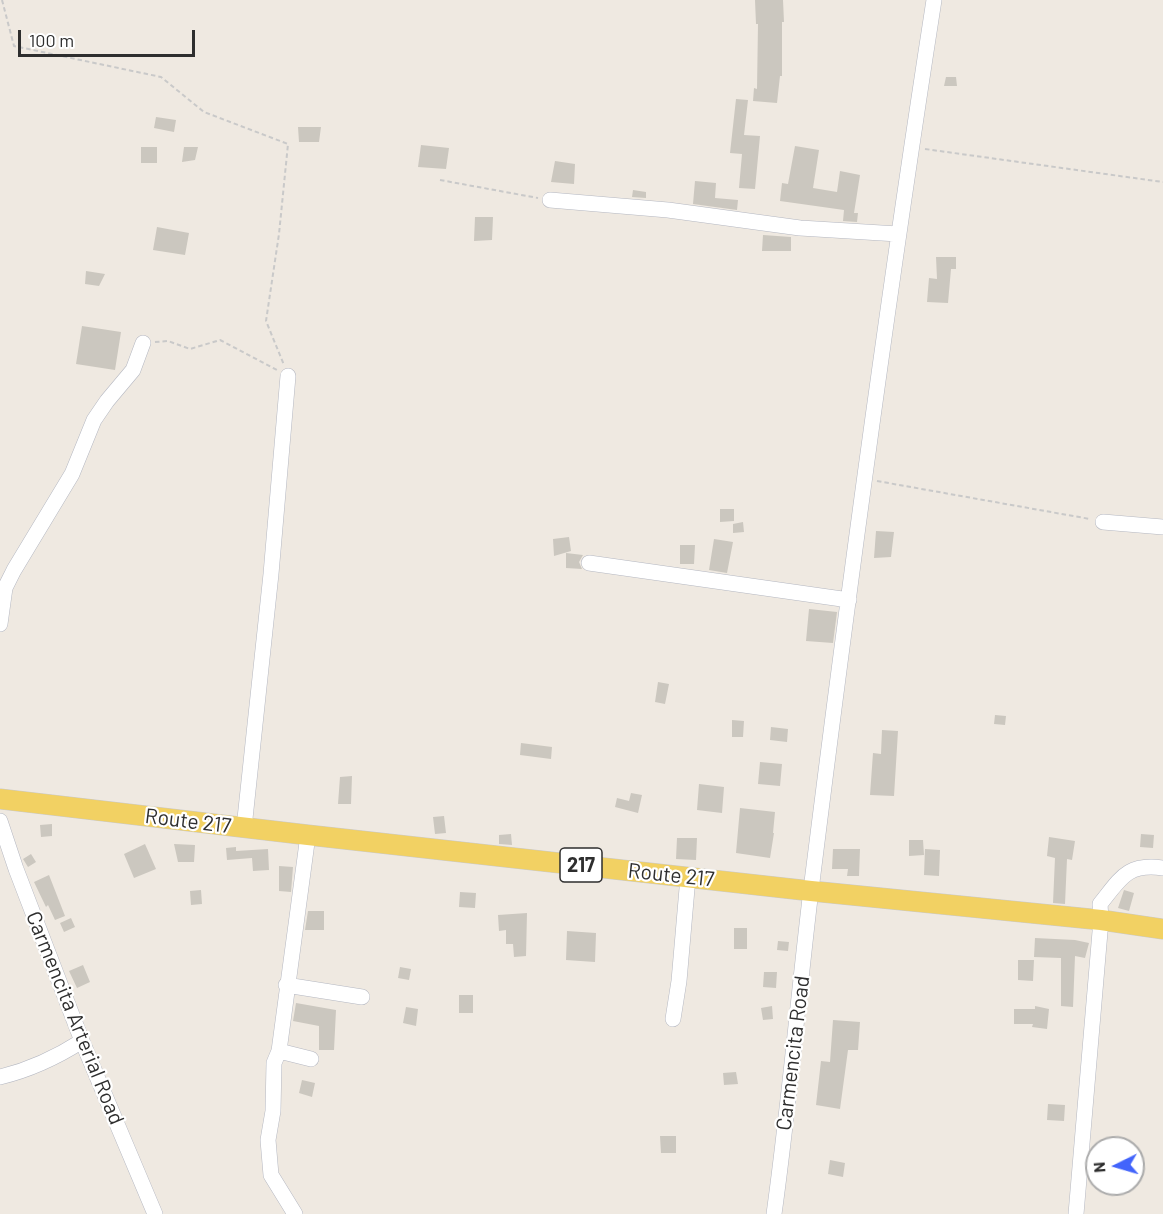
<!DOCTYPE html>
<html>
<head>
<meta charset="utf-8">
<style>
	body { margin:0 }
	#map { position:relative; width:1163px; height:1214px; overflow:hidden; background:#efe9e1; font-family:Barlow,sans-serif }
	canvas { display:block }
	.north { position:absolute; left:1085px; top:1136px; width:60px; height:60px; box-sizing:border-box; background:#fff; border:2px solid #ababab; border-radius:50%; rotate:265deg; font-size:16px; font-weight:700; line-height:24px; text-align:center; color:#2e2e2e }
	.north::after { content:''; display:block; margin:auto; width:21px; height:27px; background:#4264fb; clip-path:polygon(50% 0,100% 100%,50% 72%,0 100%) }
	.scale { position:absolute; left:18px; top:30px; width:177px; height:27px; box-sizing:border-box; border:3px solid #2e2e2e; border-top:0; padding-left:8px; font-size:18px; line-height:21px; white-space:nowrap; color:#2e2e2e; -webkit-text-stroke:4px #fff; paint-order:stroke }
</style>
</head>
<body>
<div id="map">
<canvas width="1163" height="1214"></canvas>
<div class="north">N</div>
<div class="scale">100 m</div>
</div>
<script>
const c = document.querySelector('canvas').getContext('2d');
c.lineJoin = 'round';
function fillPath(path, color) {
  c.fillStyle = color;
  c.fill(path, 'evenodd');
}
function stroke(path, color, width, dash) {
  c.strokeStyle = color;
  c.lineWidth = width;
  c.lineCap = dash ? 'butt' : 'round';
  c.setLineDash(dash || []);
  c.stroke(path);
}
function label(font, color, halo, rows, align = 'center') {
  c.font = font + ' Barlow,sans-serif';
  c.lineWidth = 4.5;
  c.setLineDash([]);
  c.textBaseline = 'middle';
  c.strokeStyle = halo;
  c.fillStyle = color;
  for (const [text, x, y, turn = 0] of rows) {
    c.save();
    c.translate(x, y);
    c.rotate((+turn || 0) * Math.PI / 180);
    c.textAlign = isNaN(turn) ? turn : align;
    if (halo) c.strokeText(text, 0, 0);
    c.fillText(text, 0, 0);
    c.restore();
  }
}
fillPath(new Path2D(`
	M755,0H783L784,22H782V76H780L777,103L753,101L754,88L757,89L758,24H756Z
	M946,77H956L957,86H944Z
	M736,99L748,100L744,135L760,136L755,189L739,188L742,154L730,153Z
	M156,117L176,120L174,132L154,128Z
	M298,127H321L319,142H299Z
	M421,145L449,148L446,169L418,167Z
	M795,146L819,150L813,188L837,192L840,171L860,175L854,213H858L857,222L843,221L844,210L780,201L782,183L788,184Z
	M141,147H157V163H141Z
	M184,147H198L195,160L182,162Z
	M555,161L575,164L574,184L551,182Z
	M695,181L716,183L715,198L738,200L737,210L693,204Z
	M633,190L646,192V198L632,197Z
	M475,217H493L492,240L474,241Z
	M157,227L189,233L185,255L153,250Z
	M763,235L791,237V251H762Z
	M936,257H956V269H951L948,303L927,302L929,278L937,279Z
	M86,271L105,274L99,286L85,284Z
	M82,326L121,332L115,370L76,364Z
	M720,509H734V521L720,522Z
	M743,522L744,532L733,533V524Z
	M876,531L894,532L891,557L874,558Z
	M569,537L571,551L554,556L553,539Z
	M714,539L733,542L727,573L709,570Z
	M680,545H695L694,564H680Z
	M566,553L583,555L579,562L582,569L566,568Z
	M809,609L837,612L833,643L806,641Z
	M658,682L669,684L665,704L655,702Z
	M995,715L1006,716L1005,725L994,724Z
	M732,720L744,721L743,737H732Z
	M771,727L788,729L787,742L770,740Z
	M882,730L898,731L894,796L870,795L873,753L881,754Z
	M521,743L552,747L551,759L520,755Z
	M760,762L782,764L780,786L758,784Z
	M352,776L351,804H338L340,777Z
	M699,784L724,787L722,813L697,810Z
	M631,793L642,795L638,813L615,807L617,798L629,801Z
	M740,808L775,812L773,833H774L770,858L736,853Z
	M444,816L446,833L435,834L433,817Z
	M52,824V836L41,837L40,825Z
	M511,834L512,845L499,844V835Z
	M1141,834L1154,835L1153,848L1140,847Z
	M1049,837L1075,841L1072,860L1067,859L1065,904L1053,903L1055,858L1047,856Z
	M677,838H697L696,860L676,859Z
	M909,840H923L924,855L909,856Z
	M145,844L156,869L134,878L124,854Z
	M174,844L195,845L194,862H178Z
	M236,847V851L268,849L269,870L253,871L252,858L227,860L226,848Z
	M833,849H860L859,876H847L848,869H832Z
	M925,849L940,850L939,876L924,875Z
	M31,854L36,862L28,867L23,859Z
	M279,866L293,867L291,892L279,891Z
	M49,875L65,916L55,920L48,905L46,907L34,882Z
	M201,890L202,904L191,905L190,891Z
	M1124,890L1134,893L1129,911L1118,908Z
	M460,892L476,893L475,908L459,907Z
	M308,911H324V930H305Z
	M527,913L526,956L514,957L513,944H506V930L499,931L498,915Z
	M71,918L75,927L64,932L60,923Z
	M734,928H747V949H734Z
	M567,931L596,933L595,962L566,960Z
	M1035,938L1075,940L1089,943L1085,958L1075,956L1073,1007L1061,1006V958L1034,957Z
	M778,941L789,942L788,951L777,950Z
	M1018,960H1034L1033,981L1018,980Z
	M83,965L90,982L77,988L69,971Z
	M400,967L411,969L409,980L398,978Z
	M764,972H777L776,988L763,987Z
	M459,995H473V1013H459Z
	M296,1003L336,1010L334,1050H319V1026L293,1021Z
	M772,1006L773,1019L763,1020L761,1008Z
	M1035,1006L1049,1009L1047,1029L1032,1027L1033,1024H1014V1009H1035Z
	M406,1007L418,1009L416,1026L403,1023Z
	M833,1020L860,1022L858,1050H848L840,1109L816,1105L821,1061L830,1062Z
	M736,1072L738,1084L724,1085L723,1073Z
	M302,1080L315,1083L312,1097L299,1093Z
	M1048,1104L1065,1105L1064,1121L1047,1120Z
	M660,1136H676V1153H661Z
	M830,1160L845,1163L843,1177L828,1174Z`), '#cbc7bf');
const minor = new Path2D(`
	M550,200L668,210L800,228L898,234
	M1103,522L1163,527
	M589,563L849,600
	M0,624L5,588L14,570L72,474L94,420L107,401L133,370L143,343
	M0,821L16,869L82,1041L155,1214
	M244,828L271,574L288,376
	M286,985L362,997
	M673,1019L679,981L688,877
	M279,1051L308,835
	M0,1077C29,1070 57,1057 82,1041
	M295,1214L271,1175L268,1140L273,1111L274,1063L279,1051L311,1059
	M774,1214C789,1106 798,998 811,890C848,593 888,296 934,0
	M1076,1214L1101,920L1100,904C1121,878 1127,863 1163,868`);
const major = new Path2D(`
	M0,799L308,835L811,891L1101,920L1163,929`);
stroke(minor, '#b4b7c1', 16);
stroke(major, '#c9c9c9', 21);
stroke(new Path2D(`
	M2,0L14,46L161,77L204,112L288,144L279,234L266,321L284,365
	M925,149L1163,182
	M440,180L538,198
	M155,342L168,341L190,349L220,340L277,370
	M877,481L1090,519`), '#c9c9c9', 2, [4.5, 3]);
stroke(minor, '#fff', 15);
stroke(major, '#f2d163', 20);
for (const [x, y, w] of [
	[581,865,42]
]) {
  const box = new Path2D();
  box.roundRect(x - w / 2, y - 17, w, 34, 4.5);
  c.fillStyle = '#fff';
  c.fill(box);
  stroke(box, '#2e2e2e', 1.5);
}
label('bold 20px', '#2e2e2e', null, [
	["217",581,865]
]);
label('21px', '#2e2e2e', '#fff', [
	["Route 217",188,821,7],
	["Route 217",671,875,6],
	["Carmencita Arterial Road",75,1018,68],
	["Carmencita Road",793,1053,-83]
]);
</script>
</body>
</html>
